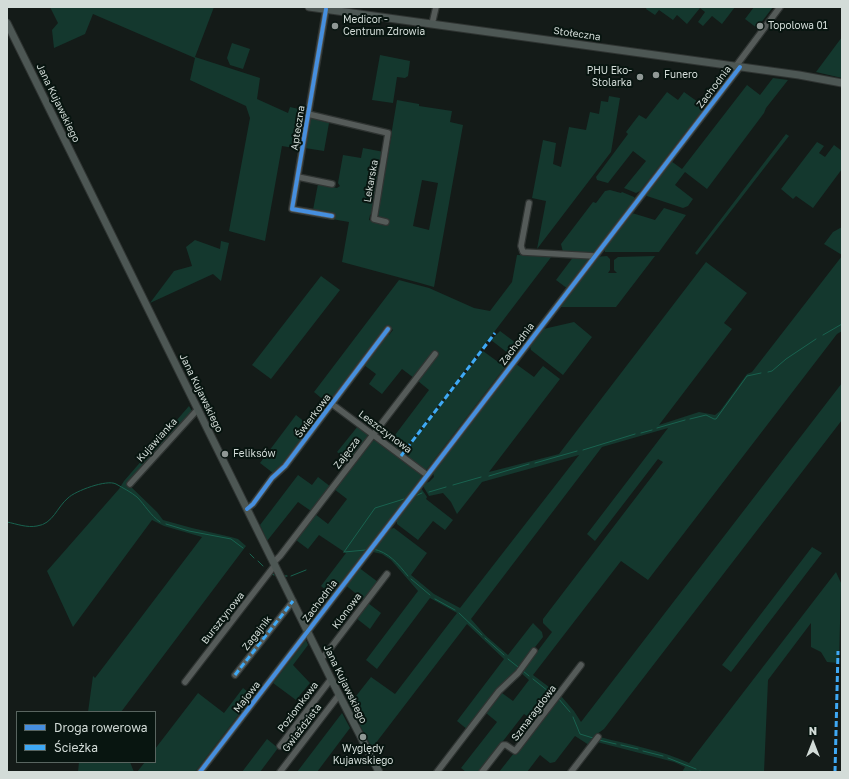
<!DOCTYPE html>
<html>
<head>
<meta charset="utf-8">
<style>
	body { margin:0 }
	#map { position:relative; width:849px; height:779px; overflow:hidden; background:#141b18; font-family:"Golos Text",sans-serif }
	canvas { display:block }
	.frame { position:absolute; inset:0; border:8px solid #d3dcd8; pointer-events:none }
	.legend { position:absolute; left:16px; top:711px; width:140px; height:52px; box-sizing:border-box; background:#081510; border:1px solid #596560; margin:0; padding:5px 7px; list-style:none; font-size:12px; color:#d3dcd8 }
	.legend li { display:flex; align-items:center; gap:8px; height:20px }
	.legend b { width:20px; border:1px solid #596560 }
	.north { position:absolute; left:793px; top:723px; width:40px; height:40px; -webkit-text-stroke:3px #081510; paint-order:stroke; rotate:0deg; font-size:11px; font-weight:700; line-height:16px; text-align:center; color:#d3dcd8 }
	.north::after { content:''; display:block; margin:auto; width:14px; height:18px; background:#d3dcd8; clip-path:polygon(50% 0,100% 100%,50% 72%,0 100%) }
</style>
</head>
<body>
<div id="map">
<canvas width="849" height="779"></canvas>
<div class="frame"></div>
<ul class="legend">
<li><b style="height:5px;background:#468fdf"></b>Droga rowerowa</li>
<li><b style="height:5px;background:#3fa9f5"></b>Ścieżka</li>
</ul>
<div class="north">N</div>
</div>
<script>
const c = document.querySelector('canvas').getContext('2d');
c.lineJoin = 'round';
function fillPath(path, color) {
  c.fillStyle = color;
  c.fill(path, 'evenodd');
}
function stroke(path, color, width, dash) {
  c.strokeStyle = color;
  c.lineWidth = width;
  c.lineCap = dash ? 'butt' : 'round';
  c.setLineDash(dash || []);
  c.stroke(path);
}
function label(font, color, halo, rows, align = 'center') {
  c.font = font + ' "Golos Text",sans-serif';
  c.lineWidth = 4;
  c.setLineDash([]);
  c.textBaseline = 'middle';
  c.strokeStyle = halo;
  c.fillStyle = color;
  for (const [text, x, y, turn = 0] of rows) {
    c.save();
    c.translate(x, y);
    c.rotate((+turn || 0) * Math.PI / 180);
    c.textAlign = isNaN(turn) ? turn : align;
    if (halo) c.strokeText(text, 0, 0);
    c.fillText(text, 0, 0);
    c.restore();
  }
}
fillPath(new Path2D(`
	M50,7H214L195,57L260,78L257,99L288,113L290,107L303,110L307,108L305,117H303L304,120L300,149L282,146L265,241L229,231L250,118L246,106L190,80L195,58L93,14L85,34L54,48L52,30L58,23Z
	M647,7H735L722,24L712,16L703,26L698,22L705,12L700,8L687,24L677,15L673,20L659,10L655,15L646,9Z
	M754,7H773L757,28L745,19Z
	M842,37V78L816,72Z
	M232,43L250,49L243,69L230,65L227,58Z
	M380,55L410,61L408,76L405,78L397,77L393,103L372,100Z
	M773,78L788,80L766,108L764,113L707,189L685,172L675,185L693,199L688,206L683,208L647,196L646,193L671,161L682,169L747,85L760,95Z
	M667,92L678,100L684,92L705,107L640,191L636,193L624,188L646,161L633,151L608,183L597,180L596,177L628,134L626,132L639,115L646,119Z
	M609,96L620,98L611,152L537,249L546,201L532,198L543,140L556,143L553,164L561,167L569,127L586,130L590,112L599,114L601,101L608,102Z
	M397,100L419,104V106L452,111L450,122L463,125L434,287L420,283L342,262L349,222L332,219L334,217L313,210L318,184L337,188L340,186L338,183L343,155L361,158L363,148L384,152L373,213L370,215L369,220L386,225L377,214L391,139L392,130ZM422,180L438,183L429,230L413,226Z
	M312,118L329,123L324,151L305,148L309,121Z
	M786,134L789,136L697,255L695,253Z
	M817,142L824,146L819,153L825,157L834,145L842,151V169L813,208L796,196L793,199L781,189Z
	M610,190L621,193L622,192L634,197L635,199L594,253L592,254L563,252L561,244L593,202L596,203L605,191Z
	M664,208L686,215L659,252H605L604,249L632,213L655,220Z
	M842,227V255L824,244L833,232Z
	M195,240L220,249L221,241L229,243L221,281L213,274L150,303L174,271L192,266L186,247Z
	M517,255L552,256L402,453L389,443L429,390L418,381L438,355L435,351L414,378L402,369L382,394L369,384L376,374L364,365L386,335H389L393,330L387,325L383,333L327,406L326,402L314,392L399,280L429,288L474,308L490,311L512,282Z
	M574,256L589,257L590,260L568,289L556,280Z
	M607,256L610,259V270L608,273H617L614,270V260L618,257L655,256L616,307H557L595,257Z
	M842,256V331L837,334L648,580L621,561L533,675L557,693L534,723L533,720L524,714L479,772H466L461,768L497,722L486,713L502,693L513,701L529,680L521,673L552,632L543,623V619L663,462L658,459L595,541L587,534L668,428L602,447L471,619L485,635L508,655L533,623L542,632L543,637L517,670L468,730L457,721L504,659L467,624L372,748L349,705L371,677L395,694L457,613L430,598L377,669L366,660L418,591L391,560L382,554L373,552L390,529L394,528L427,553L411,575L434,594L460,608L579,455L482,482L457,514L451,502L443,493L429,496L423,486L425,483L429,482L434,477L433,473L516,364L534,377L543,366L560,379L489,472L559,454L706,262L747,293L724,323L732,329L659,425L699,412L715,415L720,411L747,374L752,372Z
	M321,276L340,290L271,379L252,365Z
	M574,322L592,337L563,375L531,350L530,346L539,335V330Z
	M500,331L520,346L513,357L491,340Z
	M483,351L505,367L427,469H423L405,455V451Z
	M842,383V420L604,729L597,734L589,745L575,736L555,762L550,763L540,755L527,772H499L514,753L516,754L561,696L574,711L581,722Z
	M189,406L192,411L128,484L157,512L163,520L192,528L231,537L238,539L246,546L121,712H88L93,676L95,678L202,537L164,526L152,520L73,627L47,571L119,489L124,481Z
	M296,415L311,427L283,463L273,473L260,463Z
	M358,426L367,434L368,438L350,461L337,452Z
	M376,440L421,475L423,478L333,596L321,586L346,553L319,535L308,549L296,540L315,514L328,524L347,499L334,489L371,441Z
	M298,475L312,485L318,477L331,487L311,511L298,502L267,541L260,525Z
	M421,488L427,497L426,499L453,520L445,530L433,521L418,540L397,524V520Z
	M812,547L822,553L731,672L722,665Z
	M358,567L378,582L364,600L344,584Z
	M836,572L841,583L839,663L827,662L821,652L811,647V623L768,680L764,772H682L685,767L674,762L597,742L600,737C630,745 661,750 689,763Z
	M368,603L381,613L370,629L356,618Z
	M306,640L308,645L293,665L310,683L296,700L273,683Z
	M243,688L253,696L195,772H137L145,762H155V749L198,693L224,713Z
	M342,713L350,728L317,772H297Z
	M267,739L278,748L260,772H242Z
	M79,762H130L134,772H78Z`), '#14382e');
stroke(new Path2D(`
	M823,335L842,324
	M768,372L772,371L786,359L816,339
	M690,419L706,415L714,419H716L747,376L761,373
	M657,428L685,420
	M641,433L652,430
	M583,450L635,434
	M535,463L577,451
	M489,476L529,464
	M453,485L481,477
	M429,492L446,487
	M415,496L422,493
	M7,522C17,524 27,528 37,526C53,524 57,507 68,498C75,491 107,479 116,484C123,488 131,492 137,497C145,505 150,515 160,522
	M166,524L189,531L231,539L243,548
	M373,549C389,552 398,564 408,576
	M344,552L375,508L404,499
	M344,552L366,550
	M250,554L254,558
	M258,561L263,566
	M272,574L274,575
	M285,576H287
	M291,576L306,570
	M411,579L430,595
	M435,599L455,610
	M459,613L482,635
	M485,638L504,655
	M508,659L518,667
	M523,671L529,676
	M533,679L553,695
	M558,698L570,712
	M573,717L580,734L593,738
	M599,740L616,744
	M621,745L638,749
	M643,751L663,756
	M668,758L696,769
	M700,771L702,772`), '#19624f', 1);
const minor = new Path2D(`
	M326,9L292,209L332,216
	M432,24L436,7
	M736,66L780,7
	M308,114L388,133L374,219L386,222
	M298,177L332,184
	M529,203L521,246L523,252L594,256
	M332,404L427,475
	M130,484L198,409
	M247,509L253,504L272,478L285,466L388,329
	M274,562L280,556L435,354
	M321,658L326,654L387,574
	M235,675L293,601
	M185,682L275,565
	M280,746L331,679
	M200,772L740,67
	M280,772L339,695
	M437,772L499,691L518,673L534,651
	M482,772L503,745H506L515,751L516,750L581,665
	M571,772L598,737`);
const major = new Path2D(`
	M309,7L799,75L842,83
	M7,23L331,679L379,772`);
stroke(minor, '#2f3432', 8);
stroke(major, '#2f3432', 9);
stroke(minor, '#555b59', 5.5);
stroke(major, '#4d5754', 7);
stroke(new Path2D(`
	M401,456L495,333
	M235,675L293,601
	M835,772L838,651`), '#3fa9f5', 3, [6, 3]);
stroke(new Path2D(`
	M326,9L292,209L332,216
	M247,509L253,504L272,478L285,466L388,329
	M200,772L740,67`), '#468fdf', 4);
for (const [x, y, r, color] of [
	[335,26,4,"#909895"],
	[760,26,4,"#909895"],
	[656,75,4,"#909895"],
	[640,77,4,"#909895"],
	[225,454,4,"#909895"],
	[363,737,4,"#909895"]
]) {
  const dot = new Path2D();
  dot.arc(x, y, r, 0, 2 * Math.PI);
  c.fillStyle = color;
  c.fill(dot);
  stroke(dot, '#081510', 1.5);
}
label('10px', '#d3dcd8', '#081510', [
	["Medicor -",343,20],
	["Centrum Zdrowia",343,32],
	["Topolowa 01",768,26],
	["PHU Eko-",632,71,"right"],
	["Stolarka",632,83,"right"],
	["Funero",664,75],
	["Feliksów",233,454],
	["Wyględy",363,749,"center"],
	["Kujawskiego",363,761,"center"]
], 'left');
label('10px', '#d3dcd8', '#081510', [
	["Stołeczna",577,34,8],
	["Zachodnia",714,87,-53],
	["Jana Kujawskiego",58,103,64],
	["Apteczna",298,128,-81],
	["Lekarska",371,181,-80],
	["Zachodnia",517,344,-53],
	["Jana Kujawskiego",201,393,64],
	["Świerkowa",313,416,-53],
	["Leszczynowa",385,432,37],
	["Kujawianka",157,440,-48],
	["Zajęcza",347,453,-53],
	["Zachodnia",320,601,-53],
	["Klonowa",347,611,-53],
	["Bursztynowa",223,618,-52],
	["Zagajnik",257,633,-52],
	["Jana Kujawskiego",345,684,64],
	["Majowa",247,697,-52],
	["Poziomkowa",298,707,-53],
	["Szmaragdowa",534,713,-53],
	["Gwiaździsta",302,728,-53]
]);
</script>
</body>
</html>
